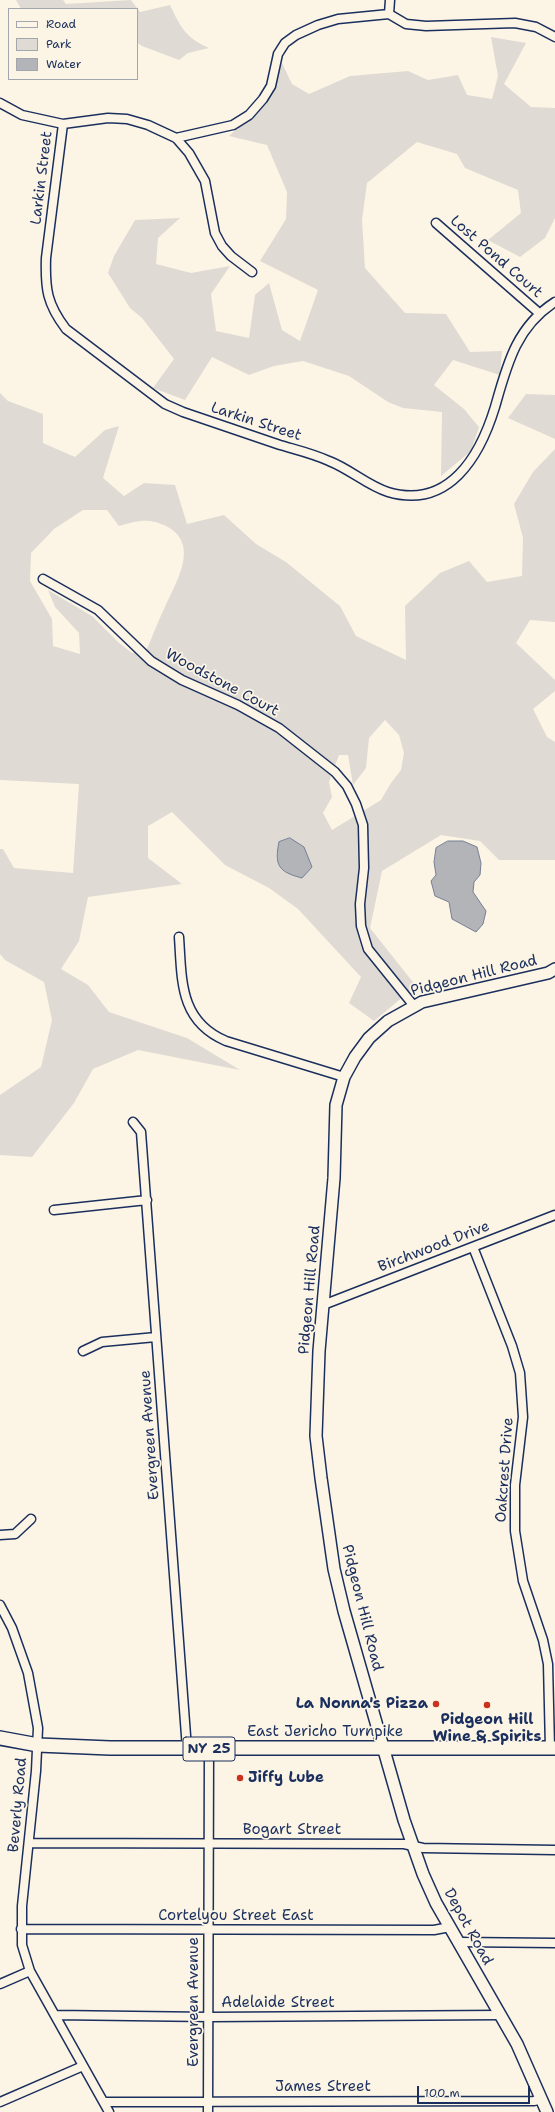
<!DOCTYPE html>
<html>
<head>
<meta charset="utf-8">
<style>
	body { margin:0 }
	#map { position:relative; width:555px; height:2112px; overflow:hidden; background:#fcf5e5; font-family:"Shantell Sans",sans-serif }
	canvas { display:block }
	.legend { position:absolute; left:8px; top:8px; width:130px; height:72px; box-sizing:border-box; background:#fcf5e5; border:1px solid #a2a6af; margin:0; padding:5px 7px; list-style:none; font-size:12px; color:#1b2f5e }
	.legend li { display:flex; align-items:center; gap:8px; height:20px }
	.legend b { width:20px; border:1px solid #a2a6af }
	.scale { position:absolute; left:417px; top:2086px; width:113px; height:18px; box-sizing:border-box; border:2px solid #1b2f5e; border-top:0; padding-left:5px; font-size:12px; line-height:14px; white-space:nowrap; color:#1b2f5e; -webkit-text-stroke:3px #fcf5e5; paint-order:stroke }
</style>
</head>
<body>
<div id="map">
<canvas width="555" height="2112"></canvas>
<ul class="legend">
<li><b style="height:5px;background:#fcf5e5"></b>Road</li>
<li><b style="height:11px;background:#dfdbd4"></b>Park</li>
<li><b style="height:11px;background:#b2b4b8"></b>Water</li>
</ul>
<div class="scale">100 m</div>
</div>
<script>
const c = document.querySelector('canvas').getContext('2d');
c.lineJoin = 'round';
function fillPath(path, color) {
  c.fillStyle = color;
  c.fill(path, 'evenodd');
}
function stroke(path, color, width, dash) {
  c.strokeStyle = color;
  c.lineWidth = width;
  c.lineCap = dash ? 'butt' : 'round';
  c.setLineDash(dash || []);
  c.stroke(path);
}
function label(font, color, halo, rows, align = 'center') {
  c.font = font + ' "Shantell Sans",sans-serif';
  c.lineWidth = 3.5;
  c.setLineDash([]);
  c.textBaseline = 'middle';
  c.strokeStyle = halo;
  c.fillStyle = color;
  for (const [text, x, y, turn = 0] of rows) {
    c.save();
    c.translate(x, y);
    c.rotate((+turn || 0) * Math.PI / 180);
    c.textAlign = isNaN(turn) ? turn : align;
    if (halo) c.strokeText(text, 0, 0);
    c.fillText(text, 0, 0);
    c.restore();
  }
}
fillPath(new Path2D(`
	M16,0H63L66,4L131,0L140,12L170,5C181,28 186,38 209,48L188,53L179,60L142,46L137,43V9H21Z
	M491,37L526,43L504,84L531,107L555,108V218L545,238L520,257L488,240L521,213L518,190L465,168L457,154L417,142L367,183L362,220L365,268L405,313L446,314L470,352L502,351L500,375L453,360L434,385L464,409L479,427L471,451L441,476L442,412L403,408L388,402L349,376L303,361L274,366L249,375L212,357L185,400L153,388L174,359L142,318L130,308L108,273L114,256L135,220L180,218L158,238L156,264L191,273L230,266L211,294L216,331L249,338L255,295L269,283L282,330L300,341L318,290L260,261L286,219L287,192L267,145L229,136L271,96L282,63L292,84L309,94L350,76L408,71L428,80L458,75L467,95L492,99L498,76Z
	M0,393L8,401L43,414V443L75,457L105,430L119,426L103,478L124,496L144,483L175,485L187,524L224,515L256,544L286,562L340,606L356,636L406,660L405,606L440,573L469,561L487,582L522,576L523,538L514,504L533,472L555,449V622L530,620L516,643L555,680V691L533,709L547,737L555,742V860H499L480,841L441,835L382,871L370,928L416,986L374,1021L349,1003L361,977L298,909L269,888L225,865L172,812L148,826V858L182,884L88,897L79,941L61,969L88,985L109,1012L187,1038L240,1070L138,1050L93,1069L74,1103L32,1157L0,1155V1095L41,1067L52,1020L44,982L5,960L0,954V849H3L14,868L73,873L79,784L0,780ZM83,510H107L119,526C136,521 148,517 166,526C201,544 176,582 165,607C158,621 153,635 147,649L132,653L118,642L92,616L48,590L55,607L79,633L80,654L53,646L52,619L30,581L31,553L54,529ZM385,720L399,735L404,753L401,770L391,783L381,800L332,830L323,813L332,797L329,782L339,755H348L353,785L366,768L369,738Z
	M526,394L555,395V439L508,418Z`), '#dfdbd4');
const water = new Path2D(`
	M290,838L304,847L312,867L302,878C279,872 274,866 279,842Z
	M448,841H463L477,847L481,863L480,875L474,882L473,892L486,911L483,924L476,932L452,919L449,902L435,896L431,881L436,875L434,862L436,848Z`);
fillPath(water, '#b2b4b8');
stroke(water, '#767f94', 1);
const street = new Path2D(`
	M389,14L390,0
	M0,103L22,115L63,124L108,118L127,119L148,125L176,138L189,153L205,181L215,233L222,246L231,256L252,272
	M63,124L46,258C45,289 47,304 66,329L165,404L183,412C215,423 248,434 280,445C297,450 314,454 329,461C350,469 368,486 388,492C449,510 480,456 495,407C507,365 516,327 555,302
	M176,138L233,125L249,115L263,99L271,86L278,54L285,43L296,35L318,25L338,19L389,14L406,24L426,26L515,23L536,27L555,37
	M436,223L539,313
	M43,579L98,610L151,661L182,680L238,705L279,728L335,772L347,786L356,804L363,825L364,868L360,904L361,926L368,949L414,1006
	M179,937C182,980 179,1021 226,1041L344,1077
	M133,1122L141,1132L187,1749
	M54,1210L147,1200
	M473,1247L512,1346L520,1373L523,1417L515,1485V1531L523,1581L543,1640L548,1664L550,1748
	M323,1305L555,1215
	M83,1351L102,1342L156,1337
	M0,1535L15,1534L31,1519
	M0,1605L12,1628L28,1673L38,1728L36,1771L22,1906V1945L30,1971L109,2112
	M29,1843L404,1844L423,1848L555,1850
	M21,1929L434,1930L450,1927
	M458,1942L555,1943
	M0,1984L30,1971
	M55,2015L210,2017L501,2015
	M0,2102L83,2066
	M104,2102L534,2101L542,2099
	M208,2112L209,1749`);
const secondary = new Path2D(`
	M547,2112L517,2044L436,1903L423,1874L404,1820L344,1611L334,1569L321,1478L316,1436L319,1351L334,1178L336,1105L344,1077L355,1057L369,1038L388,1021L422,1002L548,973L555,969`);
const primary = new Path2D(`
	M0,1738L38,1745L110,1748H555`);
stroke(street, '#1b2f5e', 11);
stroke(secondary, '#1b2f5e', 14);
stroke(primary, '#1b2f5e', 16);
stroke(street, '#fcf5e5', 8);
stroke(secondary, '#fcf5e5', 11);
stroke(primary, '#fcf5e5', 13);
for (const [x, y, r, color] of [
	[436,1704,4,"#c8321e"],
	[487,1705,4,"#c8321e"],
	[240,1778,4,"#c8321e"]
]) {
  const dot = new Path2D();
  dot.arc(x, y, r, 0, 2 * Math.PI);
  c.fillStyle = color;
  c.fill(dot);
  stroke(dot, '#fcf5e5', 1.5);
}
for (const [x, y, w] of [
	[209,1749,52]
]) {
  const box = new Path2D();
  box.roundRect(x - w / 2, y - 12, w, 24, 3);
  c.fillStyle = '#fcf5e5';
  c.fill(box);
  stroke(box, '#1b2f5e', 1);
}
label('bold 14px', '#1b2f5e', null, [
	["NY 25",209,1749]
]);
label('15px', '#1b2f5e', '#fcf5e5', [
	["Larkin Street",42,178,-83],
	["Lost Pond Court",496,257,41],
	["Larkin Street",256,422,18],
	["Woodstone Court",222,683,28],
	["Pidgeon Hill Road",474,976,-14],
	["Birchwood Drive",434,1247,-21],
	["Pidgeon Hill Road",310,1290,-85],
	["Evergreen Avenue",150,1435,-94],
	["Oakcrest Drive",505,1470,-86],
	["Pidgeon Hill Road",362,1608,76],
	["East Jericho Turnpike",325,1732],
	["Beverly Road",18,1805,-85],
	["Bogart Street",292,1830],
	["Cortelyou Street East",236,1916],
	["Depot Road",468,1927,61],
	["Evergreen Avenue",194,2002,-90],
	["Adelaide Street",278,2003],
	["James Street",323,2087]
]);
label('bold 15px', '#1b2f5e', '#fcf5e5', [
	["La Nonna's Pizza",428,1704],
	["Pidgeon Hill",487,1720,"center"],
	["Wine & Spirits",487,1737,"center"],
	["Jiffy Lube",248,1778,"left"]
], 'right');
</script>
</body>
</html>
